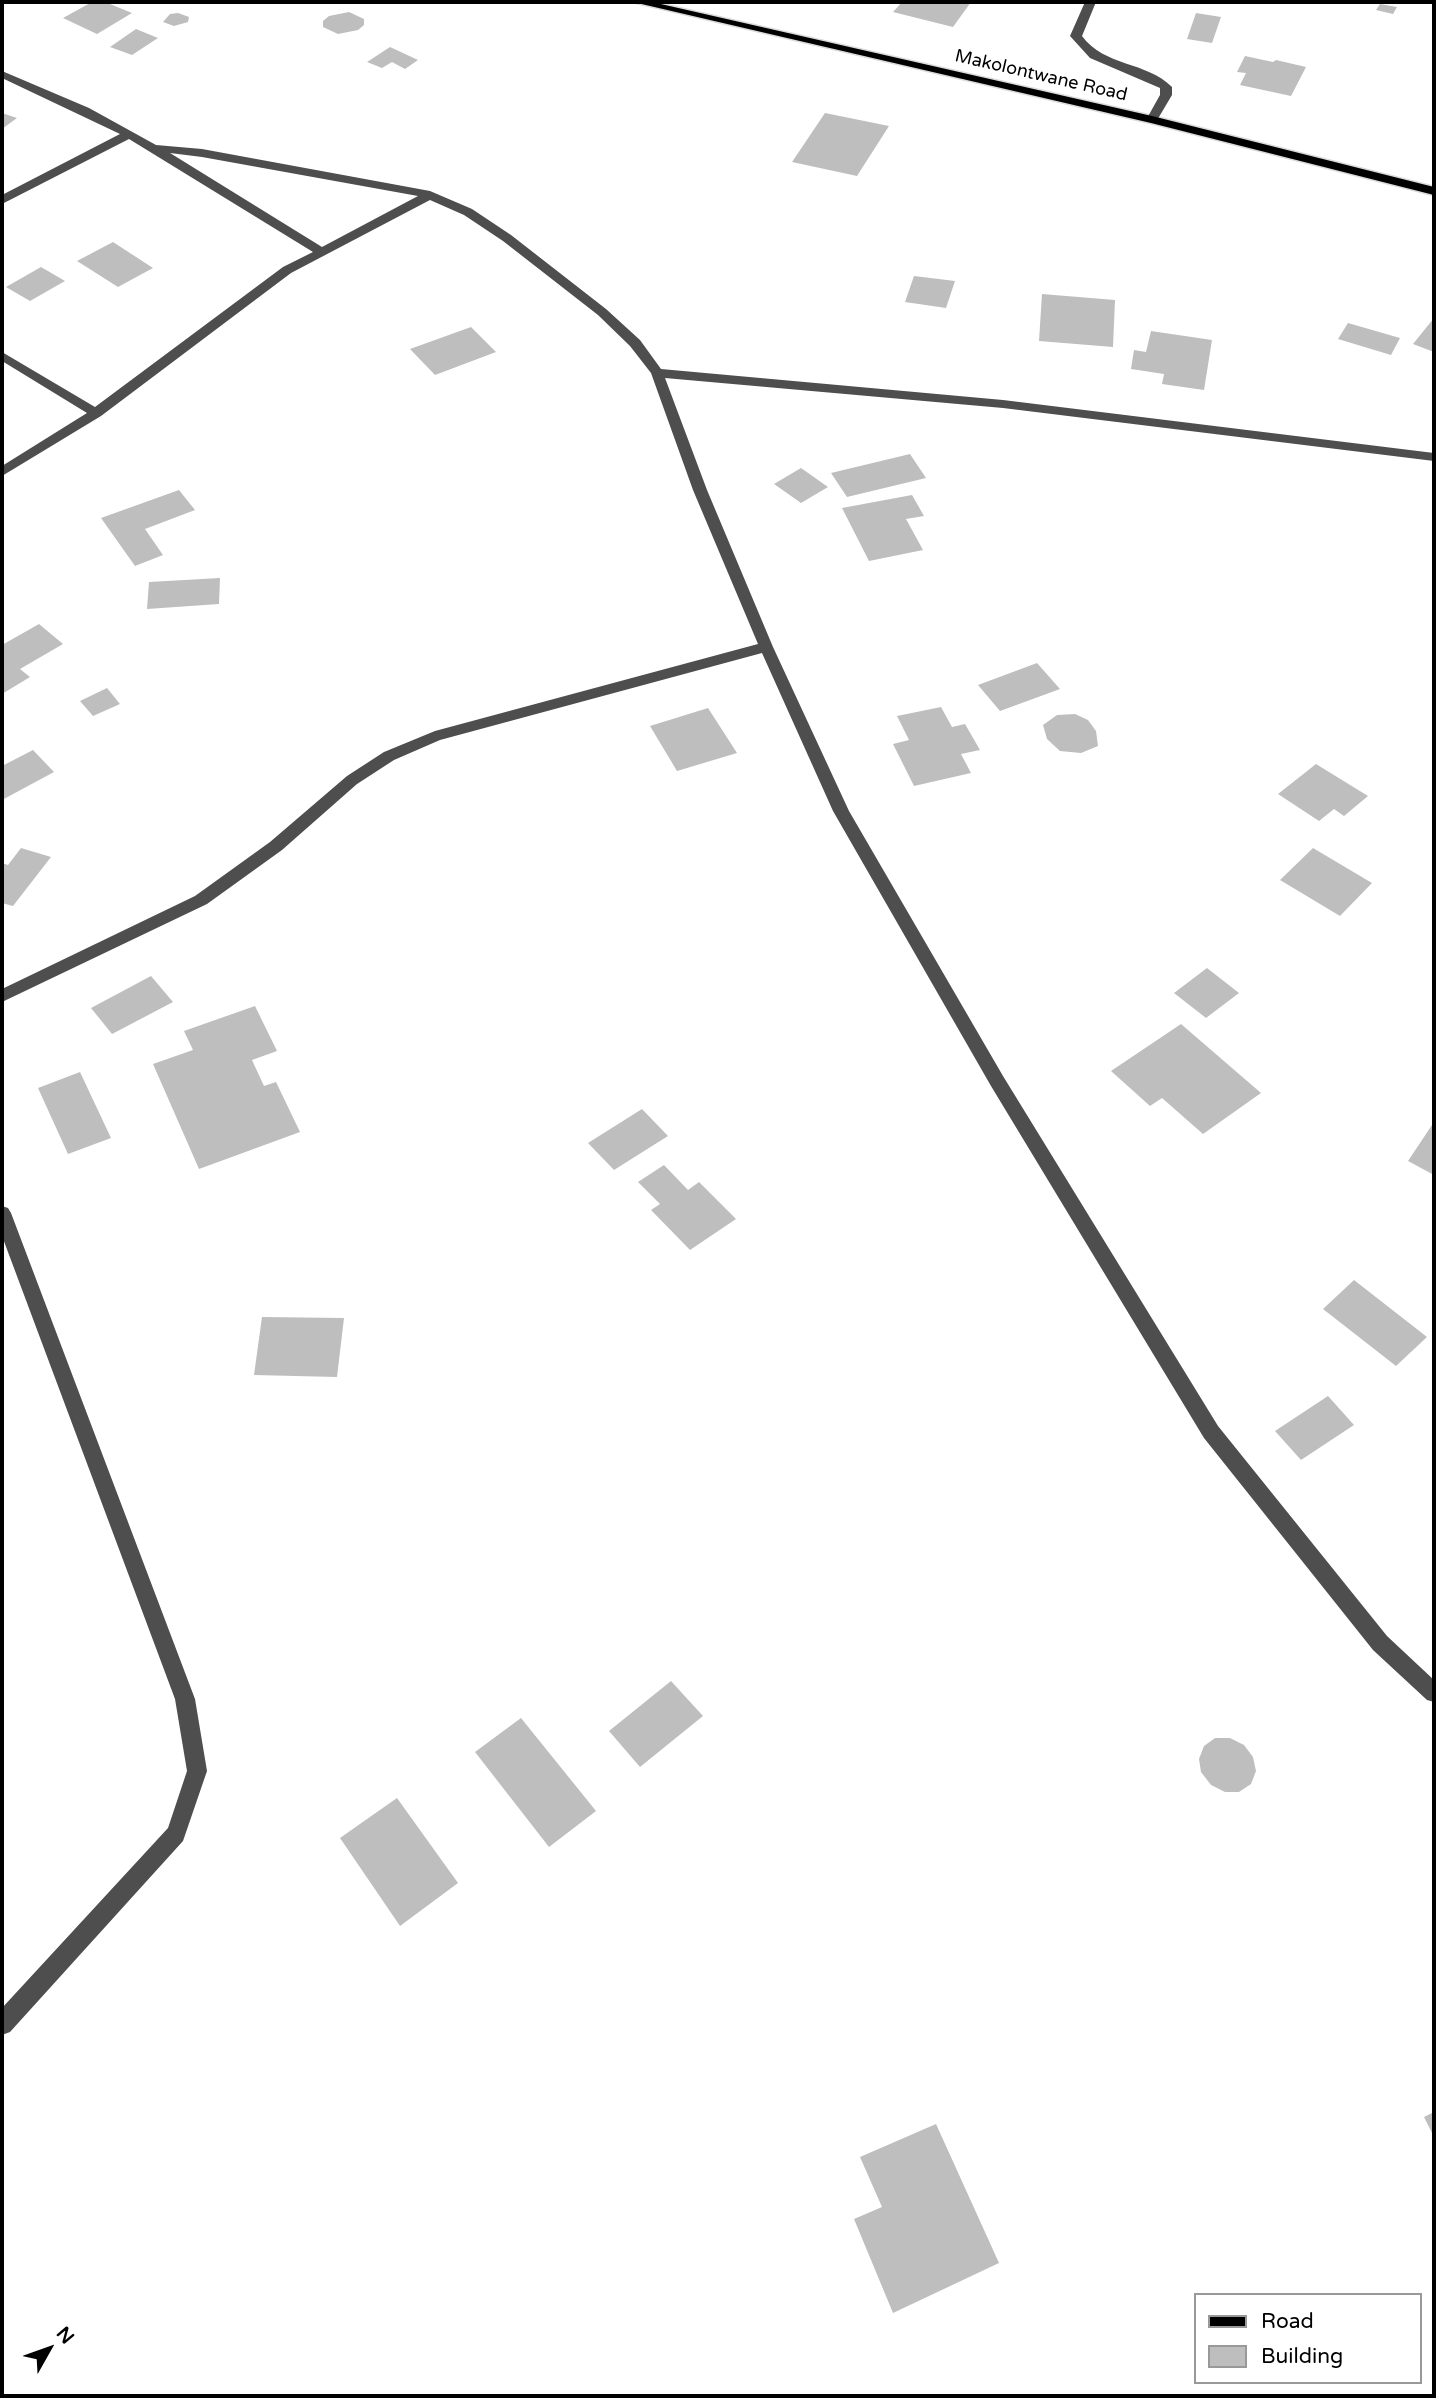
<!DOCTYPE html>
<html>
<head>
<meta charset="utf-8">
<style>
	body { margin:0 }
	#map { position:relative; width:1436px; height:2398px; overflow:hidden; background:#fff; font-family:"Varela Round",sans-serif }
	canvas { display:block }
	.frame { position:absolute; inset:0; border:4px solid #000; pointer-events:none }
	.legend { position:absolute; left:1194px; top:2293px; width:228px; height:91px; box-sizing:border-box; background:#fff; border:2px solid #999; margin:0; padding:9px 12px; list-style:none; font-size:21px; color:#000 }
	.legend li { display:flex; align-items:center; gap:14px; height:35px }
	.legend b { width:35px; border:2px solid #999 }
	.north { position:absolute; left:14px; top:2314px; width:70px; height:70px; -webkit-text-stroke:5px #fff; paint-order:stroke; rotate:50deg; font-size:19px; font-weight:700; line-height:28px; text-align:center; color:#000 }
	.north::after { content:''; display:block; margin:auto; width:24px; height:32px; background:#000; clip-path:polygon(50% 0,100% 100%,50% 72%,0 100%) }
</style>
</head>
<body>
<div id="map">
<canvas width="1436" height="2398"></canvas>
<div class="frame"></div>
<ul class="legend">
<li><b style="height:9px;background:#000"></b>Road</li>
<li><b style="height:19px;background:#bebebe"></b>Building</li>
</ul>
<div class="north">N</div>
</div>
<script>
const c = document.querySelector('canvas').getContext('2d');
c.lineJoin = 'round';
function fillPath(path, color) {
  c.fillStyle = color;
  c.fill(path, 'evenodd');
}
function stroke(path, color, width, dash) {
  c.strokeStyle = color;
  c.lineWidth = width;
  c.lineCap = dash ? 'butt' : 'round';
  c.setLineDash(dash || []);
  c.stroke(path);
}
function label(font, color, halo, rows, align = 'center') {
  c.font = font + ' "Varela Round",sans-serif';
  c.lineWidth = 7;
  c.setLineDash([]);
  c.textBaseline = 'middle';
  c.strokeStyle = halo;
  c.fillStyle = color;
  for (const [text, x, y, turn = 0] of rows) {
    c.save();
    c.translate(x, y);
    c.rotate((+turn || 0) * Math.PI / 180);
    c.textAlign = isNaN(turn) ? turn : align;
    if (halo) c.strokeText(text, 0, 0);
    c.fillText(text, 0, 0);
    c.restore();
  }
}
fillPath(new Path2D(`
	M92,2H105L132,13L97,34L63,18Z
	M902,2H971L953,27L893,12Z
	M1380,4L1397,7L1393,14L1376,10Z
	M349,12L364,19V25L358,30L338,34L323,27V21L329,16Z
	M178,13L189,17L188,22L174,26L163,22L170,14Z
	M1196,13L1221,17L1212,43L1187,39Z
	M136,29L158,38L132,55L110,47Z
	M390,47L418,60L405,69L392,62L382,68L367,62Z
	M1245,56L1273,62L1276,60L1306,67L1291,96L1240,85L1246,73L1237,72Z
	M2,113L17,118L2,129Z
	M825,113L889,126L857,176L792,162Z
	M113,242L153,268L118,287L77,261Z
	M41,267L65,281L30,301L6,287Z
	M914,276L955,281L946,308L905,302Z
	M1042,294L1115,300L1113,347L1039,341Z
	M1434,318V352L1413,344Z
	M1348,323L1400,338L1391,355L1338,339Z
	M471,327L496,352L435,375L410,349Z
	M1151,331L1212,340L1204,390L1162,384L1164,374L1131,369L1134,350L1146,352Z
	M910,454L926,478L847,497L831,473Z
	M801,468L828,487L801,503L774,484Z
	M179,490L195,510L145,529L163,555L135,566L101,518Z
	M912,495L924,516L906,519L923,550L869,561L842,508Z
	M220,578L219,604L147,609L149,582Z
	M39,624L63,644L20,669L30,677L2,694V645Z
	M1037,663L1060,689L1000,711L978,685Z
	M107,688L120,704L93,716L80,701Z
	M941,707L952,727L965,724L980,750L961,754L971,773L914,786L893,744L909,740L897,716Z
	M708,708L737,753L677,771L650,726Z
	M1075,714L1088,720L1096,731L1098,746L1081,753L1060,751L1047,739L1043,725L1057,715Z
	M33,750L54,772L2,800V766Z
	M1316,764L1368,796L1344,816L1334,809L1319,821L1278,794Z
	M21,848L51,857L13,906L2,903V863L8,865Z
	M1313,848L1372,883L1340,916L1280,880Z
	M1207,968L1239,993L1206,1018L1174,993Z
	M151,976L173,1002L112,1034L91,1008Z
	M255,1006L277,1051L252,1060L264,1086L276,1082L300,1132L199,1169L153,1064L193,1050L184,1031Z
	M1181,1024L1261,1093L1203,1134L1162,1098L1150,1106L1111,1071Z
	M80,1072L111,1138L68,1154L38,1088Z
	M642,1109L668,1136L614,1170L588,1143Z
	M1434,1122V1175L1408,1161Z
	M664,1165L688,1190L699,1182L736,1219L690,1250L651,1210L660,1204L638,1182Z
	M1354,1280L1427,1337L1396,1366L1323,1309Z
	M262,1317L344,1318L337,1377L254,1375Z
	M1328,1396L1354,1425L1301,1460L1275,1431Z
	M671,1681L703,1716L640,1767L609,1731Z
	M521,1718L596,1811L549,1847L475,1752Z
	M1215,1738H1230L1244,1745L1253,1757L1256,1771L1251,1784L1239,1792H1225L1211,1785L1201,1772L1199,1759L1204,1746Z
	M397,1798L458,1883L400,1926L340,1838Z
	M1434,2112V2137L1424,2117Z
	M936,2124L999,2263L893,2313L854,2219L882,2207L860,2157Z`), '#bebebe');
const major = new Path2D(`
	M633,2H652L1152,116L1434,187V195L1151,123Z`);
stroke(major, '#dbdbdb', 3);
fillPath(new Path2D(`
	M1085,2H1096L1082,36C1105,67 1146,61 1172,87V95L1156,122L1146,120L1160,95V88L1090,58L1070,36Z
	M2,71L89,108L156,145L202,149L430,191L472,209L511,235L606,309L640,340L661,369L1003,400L1434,453V461L1003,408L665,378L707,490L773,647L849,811L1003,1076L1218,1426L1387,1636L1434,1680V1702L1427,1700L1373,1650L1204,1438L991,1086L833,811L762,653L440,740L394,760L357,784L282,850L207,904L2,1002V989L195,896L270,842L347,776L384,752L435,731L758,644L693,490L651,373L630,346L598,315L503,241L464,215L430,200L291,273L101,416L2,476V466L87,413L2,361V352L95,407L283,267L313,252L129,139L2,204V195L120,134L2,78ZM170,153L202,157L418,196L322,247Z
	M2,1206L8,1208L11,1213L195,1699L207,1771L183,1841L10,2032L2,2035V2008L168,1828L187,1771L175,1699L2,1236Z`), '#4e4e4e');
fillPath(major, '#000');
label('18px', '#000', '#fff', [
	["Makolontwane Road",1041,76,13]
]);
</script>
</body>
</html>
